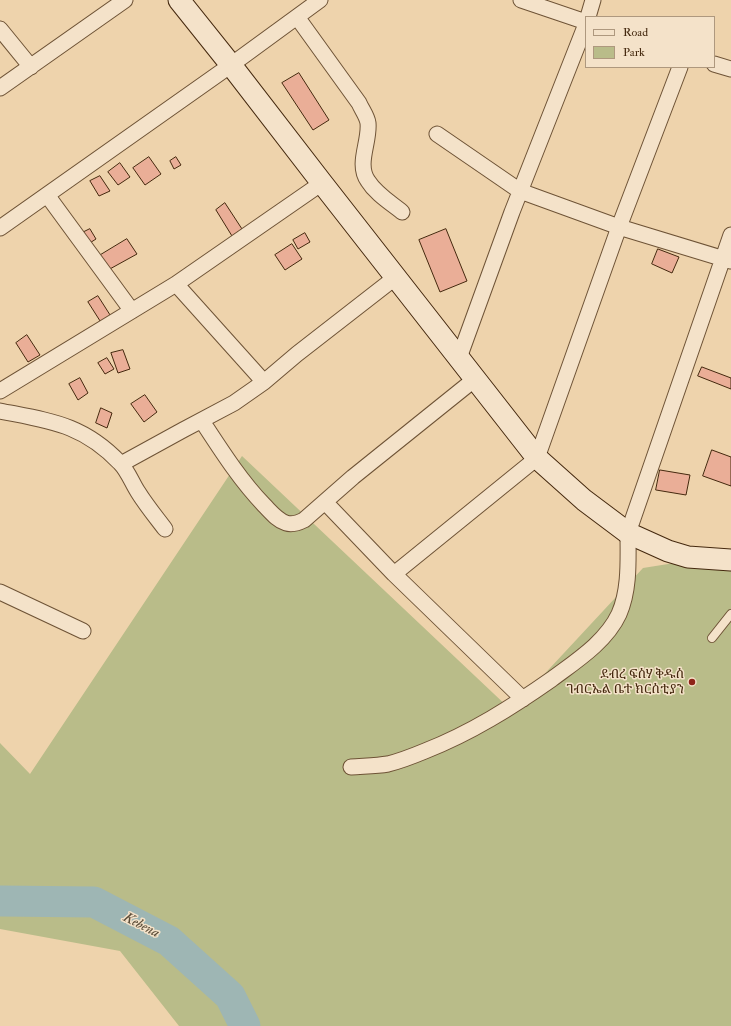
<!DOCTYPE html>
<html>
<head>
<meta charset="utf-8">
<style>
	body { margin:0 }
	#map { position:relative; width:731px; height:1026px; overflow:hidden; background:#eed3ac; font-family:"IM FELL Double Pica",serif }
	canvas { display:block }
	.legend { position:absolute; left:585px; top:16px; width:130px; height:52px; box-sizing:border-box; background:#f4e2c9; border:1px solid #ae987e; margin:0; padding:5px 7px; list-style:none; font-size:12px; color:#44280e }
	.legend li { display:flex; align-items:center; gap:8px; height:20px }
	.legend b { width:20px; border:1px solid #ae987e }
</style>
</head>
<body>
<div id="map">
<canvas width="731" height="1026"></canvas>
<ul class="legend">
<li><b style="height:5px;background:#f4e2c9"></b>Road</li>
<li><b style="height:11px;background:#b9bc89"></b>Park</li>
</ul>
</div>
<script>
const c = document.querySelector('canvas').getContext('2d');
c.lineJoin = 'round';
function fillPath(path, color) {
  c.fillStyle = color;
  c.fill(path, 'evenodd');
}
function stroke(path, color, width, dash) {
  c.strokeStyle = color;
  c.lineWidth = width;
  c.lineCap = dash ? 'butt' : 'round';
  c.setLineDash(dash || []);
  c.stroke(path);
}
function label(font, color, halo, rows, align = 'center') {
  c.font = font + ' "IM FELL Double Pica","Noto Serif Ethiopic",serif';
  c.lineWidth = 3;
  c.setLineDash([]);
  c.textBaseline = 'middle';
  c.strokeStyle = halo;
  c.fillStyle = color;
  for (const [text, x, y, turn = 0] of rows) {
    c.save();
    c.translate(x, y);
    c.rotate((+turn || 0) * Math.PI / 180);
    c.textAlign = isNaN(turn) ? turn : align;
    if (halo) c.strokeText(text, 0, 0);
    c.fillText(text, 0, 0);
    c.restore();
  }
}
fillPath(new Path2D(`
	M242,456L511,710L643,568L731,554V1026H179L120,951L0,929V743L30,774Z`), '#b9bc89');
stroke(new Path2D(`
	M0,901L94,902L169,941L230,996L245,1026`), '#9eb6b4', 31);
const building = new Path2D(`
	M299,73L329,120L313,130L282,83Z
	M149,157L161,174L145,185L133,168Z
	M176,157L181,165L174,169L170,161Z
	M120,163L130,177L118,185L108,172Z
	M100,176L110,191L99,196L90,181Z
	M225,203L242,229L232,236L216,210Z
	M90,229L96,239L85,246L78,235Z
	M446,229L467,281L440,292L419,240Z
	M305,233L310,242L298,249L293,240Z
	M127,239L137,254L108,270L99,256Z
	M292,244L302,259L285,270L275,255Z
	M658,249L679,257L672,273L652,264Z
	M98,296L112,318L102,324L88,302Z
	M27,335L40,355L28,362L16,343Z
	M123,350L130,369L118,373L111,353Z
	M107,358L114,369L105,374L98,363Z
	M702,367L731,378V389L698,376Z
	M80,378L88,393L78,400L69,384Z
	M145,395L157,412L144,422L131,404Z
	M101,408L112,413L107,428L96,423Z
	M712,450L731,457V486L703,476Z
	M660,470L690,475L686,495L656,490Z`);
fillPath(building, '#eaae97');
stroke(building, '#44280e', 1);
const lane = new Path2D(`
	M712,638L731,614`);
const street = new Path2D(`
	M521,0L586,22
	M297,17L359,103C362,110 367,116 368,123C370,142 356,164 368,181C376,194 391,203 402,212
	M588,17L593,0
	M0,29L31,67
	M714,64L731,69
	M0,88L125,0
	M437,134L520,191L619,227L731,261
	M47,195L132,311
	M0,228L231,65L320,0
	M176,284L264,382
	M459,358L512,212L586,24
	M0,391L176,284L322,183
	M0,411C50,421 83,424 120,463C128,471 132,483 138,492C146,505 156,517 165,529
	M202,421C221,450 240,480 264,505C271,512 277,520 286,523C292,525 298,523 304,520L353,477L475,379
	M121,464L183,430L234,403L264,382L297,354L396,277
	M325,502L394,574L523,699
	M394,574L537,458L619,227L680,67
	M0,592L83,631
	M351,767C363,766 376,766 388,764C400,761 413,756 425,751C471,733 512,707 552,679C576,661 606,642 619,614C630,589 628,559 628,533L731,235`);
const secondary = new Path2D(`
	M179,0L231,65L322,183L537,458L584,500L628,533L668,551L688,557L731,560`);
stroke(lane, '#6e5336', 10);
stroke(street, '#6e5336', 17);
stroke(secondary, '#44280e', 23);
stroke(lane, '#f4e2c9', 8);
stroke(street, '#f4e2c9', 15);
stroke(secondary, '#f4e2c9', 21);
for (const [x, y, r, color] of [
	[692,682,4,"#8f2418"]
]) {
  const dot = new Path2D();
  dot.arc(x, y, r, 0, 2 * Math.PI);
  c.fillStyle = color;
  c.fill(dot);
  stroke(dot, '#f4e2c9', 1.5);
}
label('13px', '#44280e', '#f4e2c9', [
	["ደብረ ፍስሃ ቅዱስ",684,675],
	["ገብርኤል ቤተ ክርስቲያን",684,690]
], 'right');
label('italic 14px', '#5a4c38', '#f4e2c9', [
	["Kebena",141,926,27]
]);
</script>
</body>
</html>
